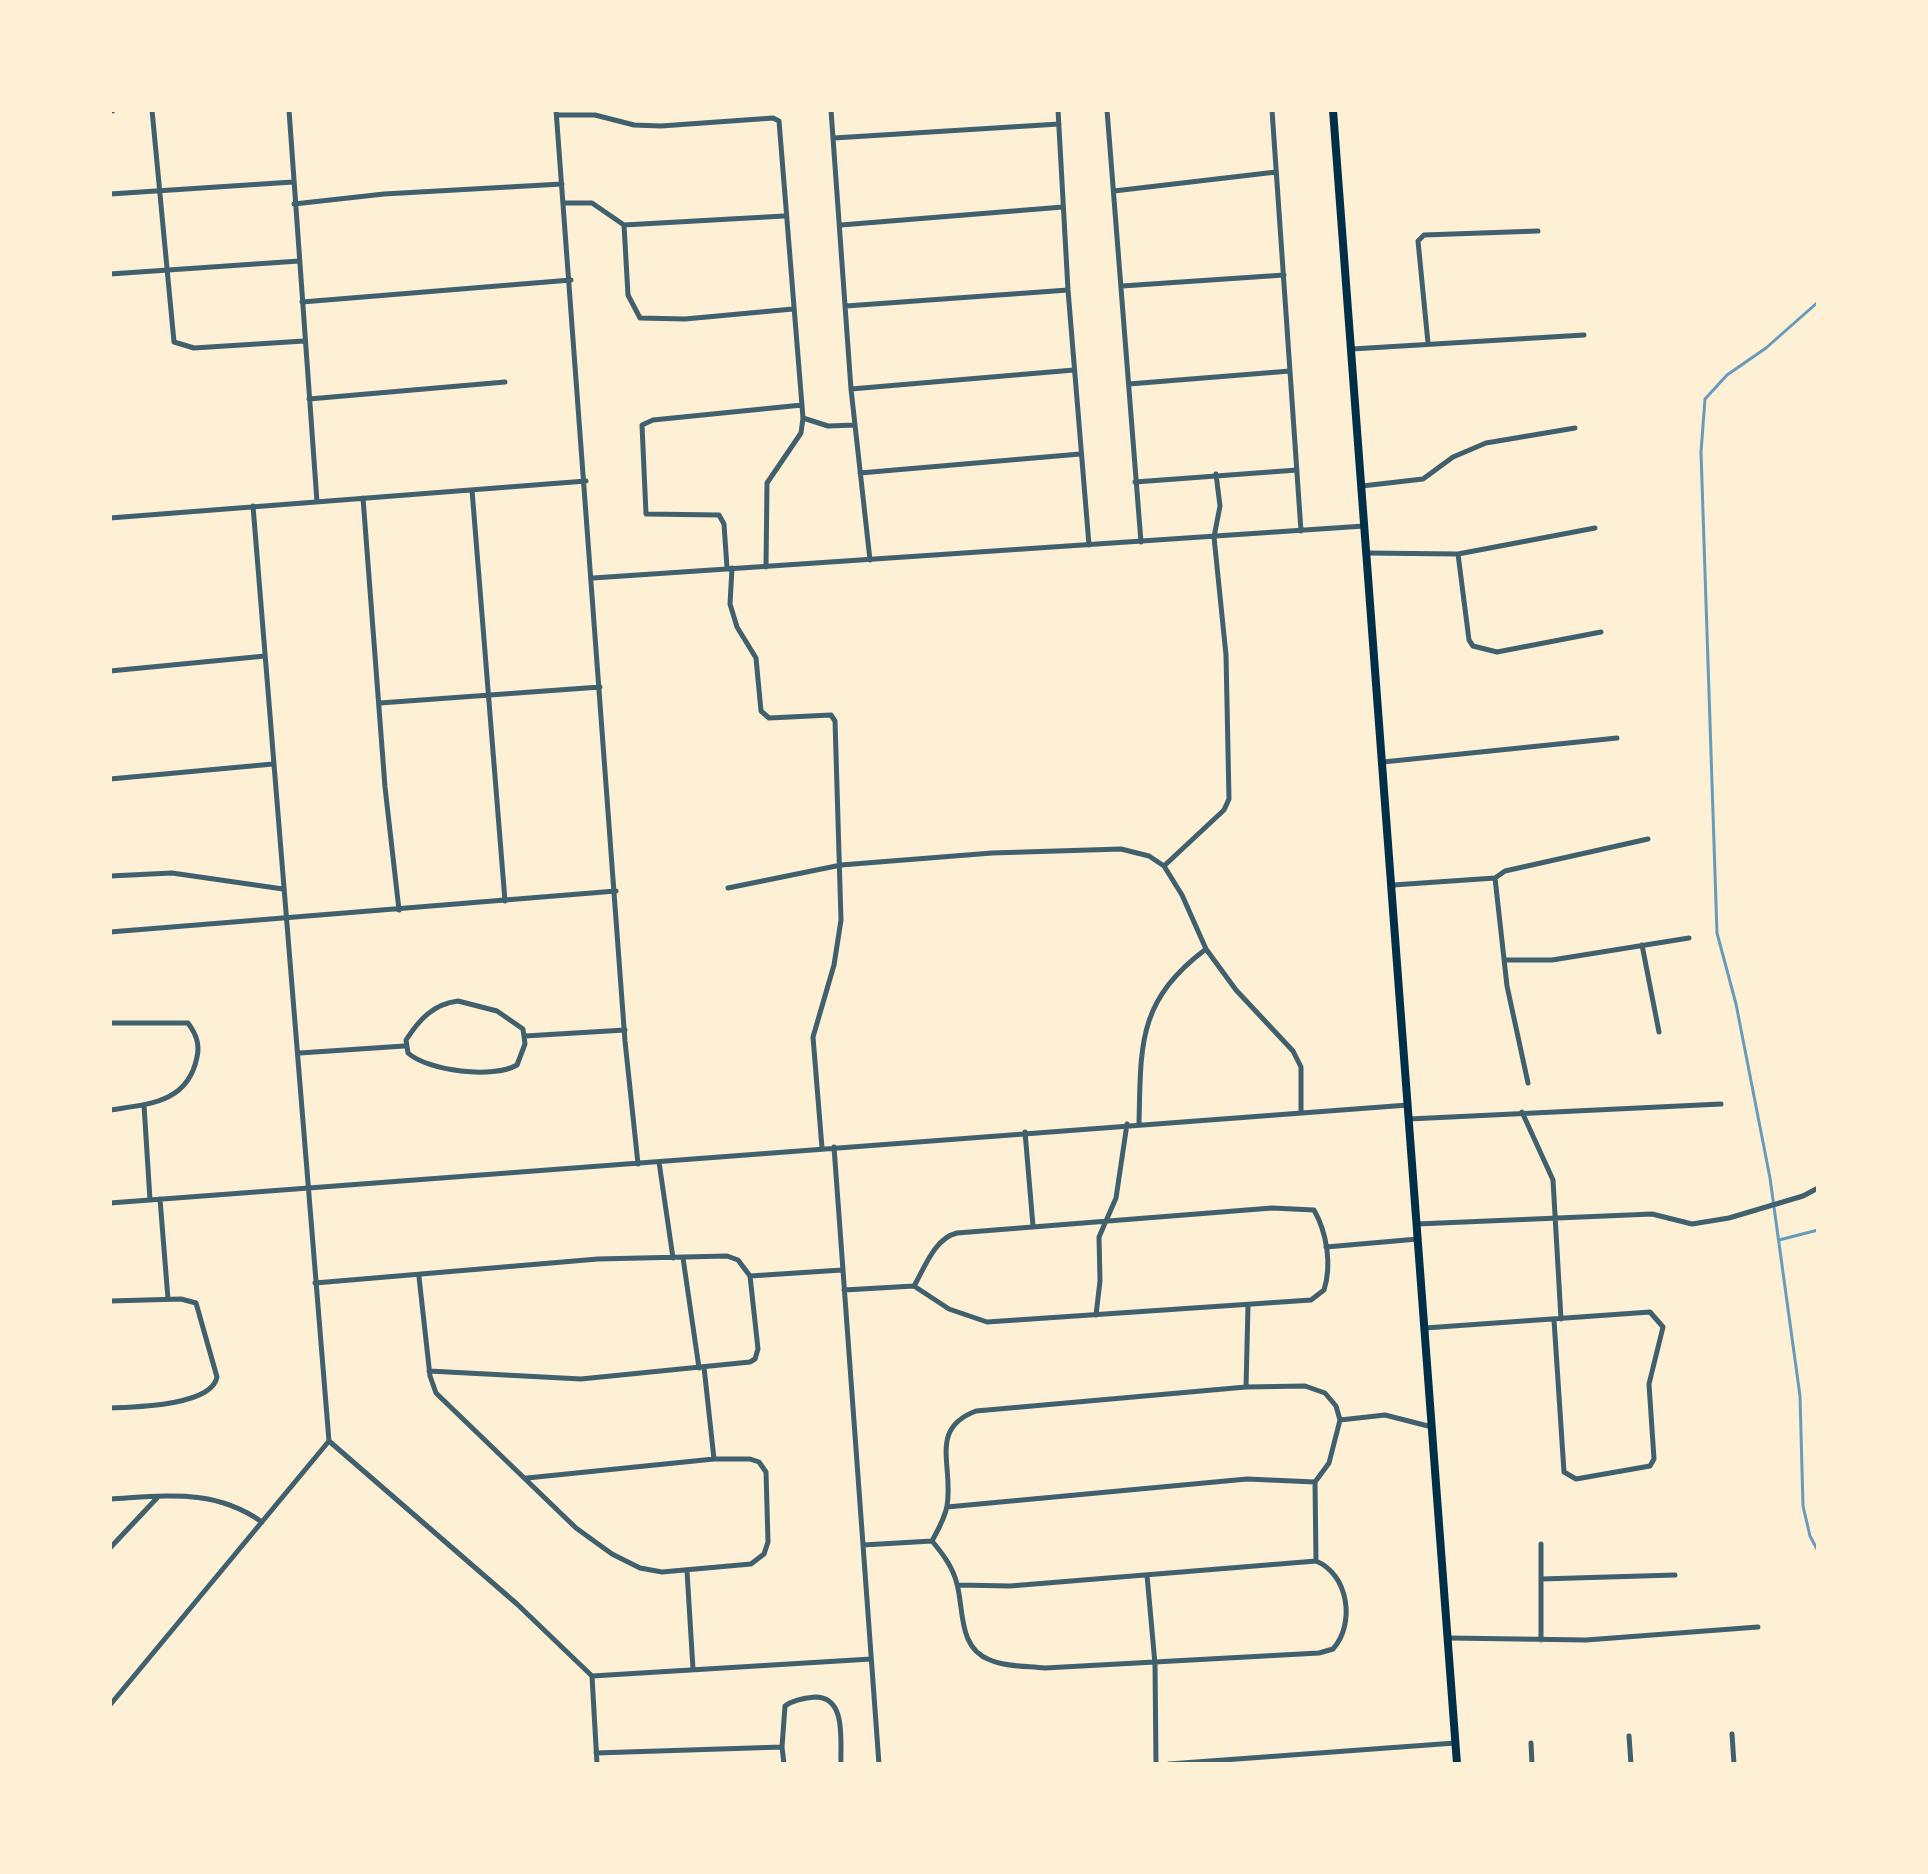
<!DOCTYPE html>
<html>
<head>
<meta charset="utf-8">
<style>
	body { margin:0 }
	#map { position:relative; width:1928px; height:1874px; overflow:hidden; background:#fdf0d5; font-family:"Exo 2",sans-serif }
	canvas { display:block }
	.frame { position:absolute; inset:0; border:112px solid #fdf0d5; pointer-events:none }
</style>
</head>
<body>
<div id="map">
<canvas width="1928" height="1874"></canvas>
<div class="frame"></div>
</div>
<script>
const c = document.querySelector('canvas').getContext('2d');
c.lineJoin = 'round';
function stroke(path, color, width, dash) {
  c.strokeStyle = color;
  c.lineWidth = width;
  c.lineCap = dash ? 'butt' : 'round';
  c.setLineDash(dash || []);
  c.stroke(path);
}
stroke(new Path2D(`
	M1818,302L1766,348L1727,375L1705,399L1701,452L1717,933L1736,1004L1770,1178L1800,1396L1803,1506L1810,1536L1818,1551
	M1779,1240L1818,1230`), '#669bbc', 3);
stroke(new Path2D(`
	M152,110L174,342L194,348L304,341
	M289,110L317,502
	M556,110L625,1041L638,1164
	M831,110L851,389L870,560
	M1058,110L1068,290L1089,545
	M1107,110L1141,542
	M1272,110L1301,531
	M557,115H595L634,125L661,126L773,118L779,121L803,418L801,433L767,483L766,567
	M834,138L1059,124
	M1114,191L1276,172
	M110,194L293,182
	M564,203H592L624,225L784,216
	M294,204L384,194L562,184
	M624,225L628,295L640,318L685,319L793,309
	M841,225L1063,207
	M110,274L299,261
	M1122,286L1284,275
	M302,302L571,280
	M846,306L1068,290
	M1428,343L1418,241L1424,235L1538,231
	M1352,349L1584,335
	M1129,384L1290,371
	M851,389L1074,370
	M309,399L505,382
	M803,418L828,426L855,425
	M860,473L1080,454
	M1135,482L1297,470
	M1362,486L1423,479L1453,457L1486,443L1575,428
	M472,490L505,901
	M363,498L385,787L399,910
	M110,518L586,481
	M1367,553L1458,554L1595,528
	M1458,554L1469,640L1473,646L1497,652L1601,632
	M727,568L724,524L719,515L646,514L642,425L653,420L802,405
	M732,568L730,604L737,627L756,658L761,711L769,718L831,715L835,721L841,920L834,965L813,1037L822,1148
	M593,578L1364,526
	M110,671L265,656
	M380,703L600,687
	M1383,762L1617,738
	M110,779L273,764
	M1164,866L1224,810L1229,799L1226,655L1214,537L1220,506L1216,474
	M110,876L172,873L283,889
	M1495,878L1507,986L1528,1083
	M1393,885L1495,878L1505,871L1648,839
	M728,888L841,865L992,853L1121,849L1149,856L1164,866L1182,895L1206,949L1236,990L1293,1051L1301,1067V1110
	M110,932L616,891
	M1642,945L1659,1032
	M1506,960H1552L1689,938
	M458,1001L497,1011L523,1029L525,1044L517,1065C493,1079 428,1071 408,1053L406,1040C419,1020 433,1004 458,1001Z
	M110,1023H188C196,1034 200,1044 197,1057C188,1103 149,1104 110,1110
	M525,1036L625,1030
	M300,1053L404,1046
	M144,1105L150,1200
	M1522,1112L1553,1180L1561,1319
	M1409,1119L1721,1104
	M1139,1123C1141,1045 1137,1001 1206,949
	M1025,1132L1033,1226
	M834,1147L879,1764
	M659,1162L673,1258
	M160,1199L168,1299
	M110,1203L1408,1105
	M1417,1224L1652,1214L1692,1224L1729,1218L1803,1196L1818,1188
	M1326,1247L1418,1239
	M683,1258L699,1368
	M750,1276L842,1270
	M419,1277L430,1376L436,1393L576,1528L612,1554L640,1568L662,1572L751,1564L764,1554L768,1542L766,1472L759,1462L750,1459H714L527,1478
	M315,1283L598,1259L727,1256L738,1260L750,1276L758,1349L755,1359L750,1362L581,1379L429,1371
	M844,1290L914,1286L949,1309L987,1322L1311,1300L1324,1290C1332,1265 1327,1233 1314,1210L1272,1208L957,1233C935,1238 925,1267 914,1286
	M110,1301L181,1299L196,1303L217,1377C212,1406 133,1407 110,1408
	M1096,1315L1100,1281L1099,1237L1116,1198L1127,1124
	M1425,1328L1650,1312L1663,1327L1649,1384L1654,1459L1650,1466L1576,1479L1564,1472L1554,1320
	M704,1367L714,1459
	M1246,1387L1248,1306
	M1340,1420L1385,1415L1432,1427
	M329,1441L517,1604L592,1676L597,1764
	M110,1499C166,1496 214,1488 262,1522
	M947,1507L1247,1479L1315,1482
	M932,1541C942,1553 953,1567 957,1584C964,1610 958,1648 990,1660C1006,1667 1028,1666 1045,1668L1319,1653L1333,1649C1356,1623 1348,1574 1316,1561L1010,1586L958,1585
	M1541,1544V1640
	M863,1545L932,1541C938,1530 945,1518 947,1506C954,1466 928,1429 976,1411L1246,1387L1305,1386L1325,1393L1336,1406L1340,1420L1329,1463L1315,1482L1316,1561
	M110,1548L157,1498
	M687,1571L693,1669
	M1147,1575L1155,1664L1156,1764
	M1541,1579L1675,1575
	M1449,1638L1586,1640L1758,1627
	M592,1676L871,1659
	M110,1705L329,1441L253,506
	M1732,1734L1734,1764
	M1629,1736L1631,1764
	M1531,1743L1532,1764
	M782,1747L785,1706C793,1700 804,1698 815,1697C847,1697 840,1741 841,1764
	M596,1753L782,1747L784,1764
	M1169,1764L1455,1743`), '#3f606c', 5);
stroke(new Path2D(`
	M110,110H112`), '#3f606c', 7);
stroke(new Path2D(`
	M1333,110L1457,1764`), '#003049', 8);
</script>
</body>
</html>
